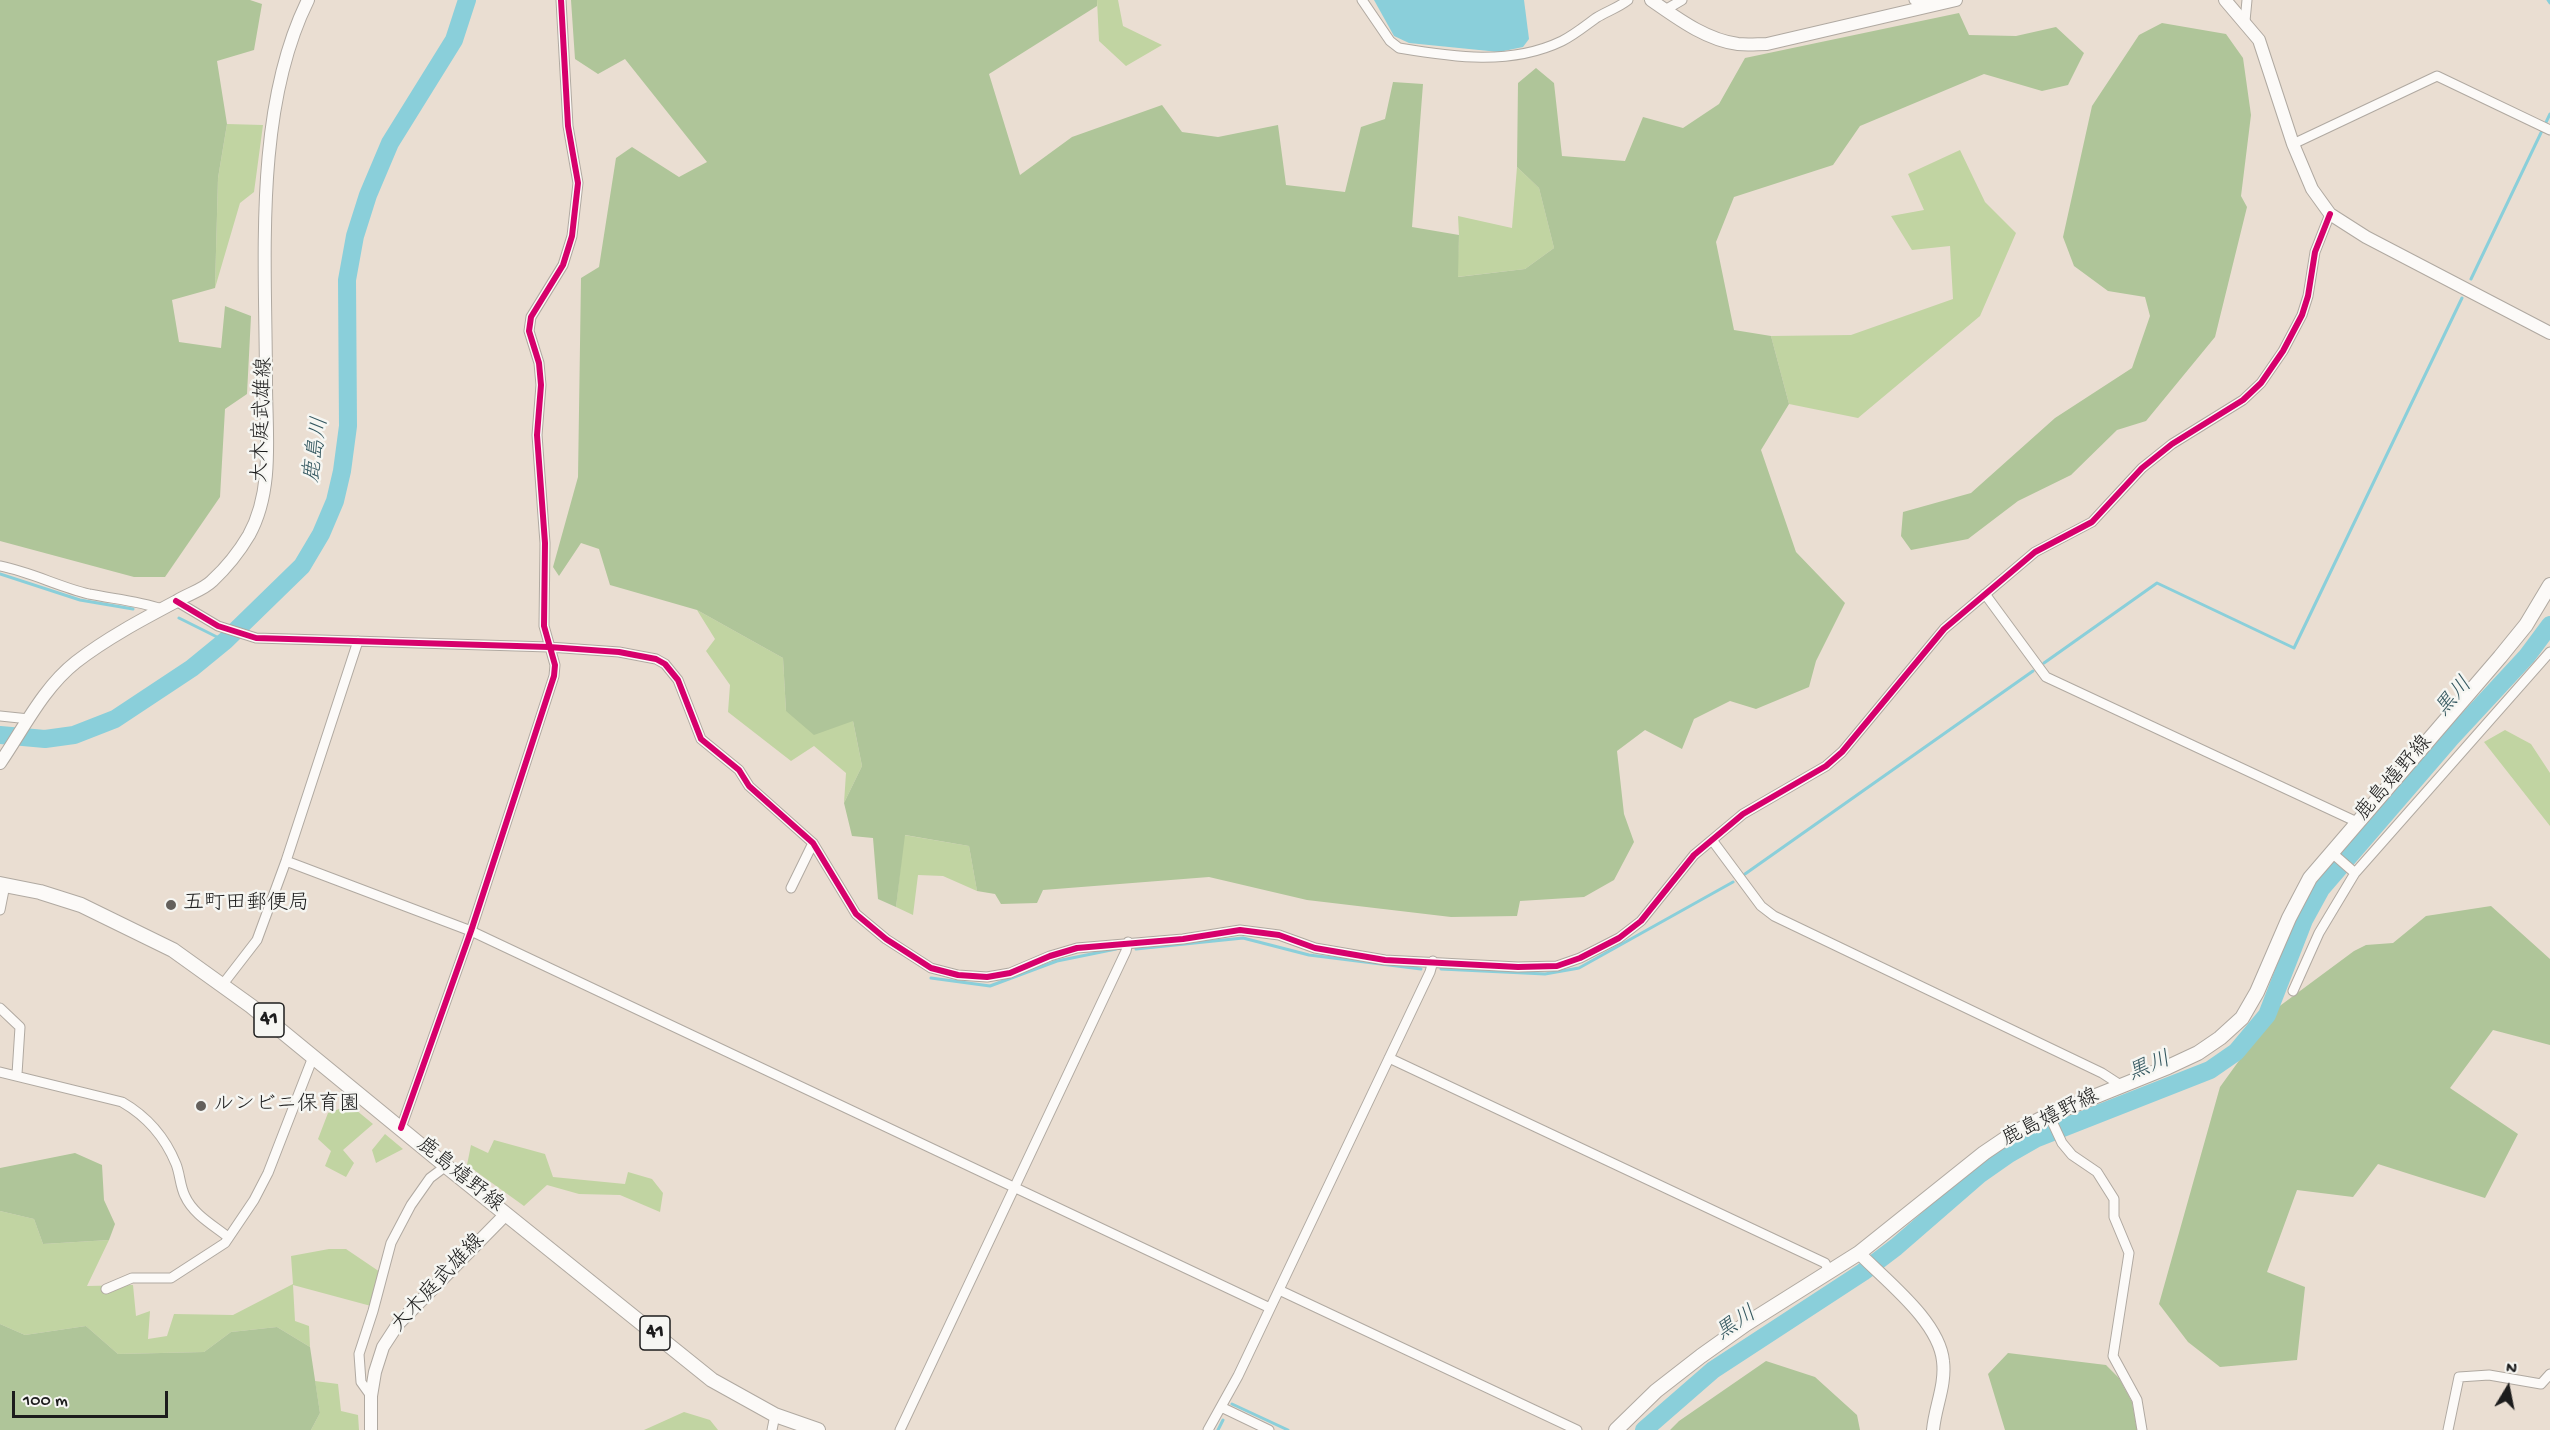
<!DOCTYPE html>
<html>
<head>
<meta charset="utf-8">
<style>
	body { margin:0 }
	#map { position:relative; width:2550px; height:1430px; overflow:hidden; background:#eaded2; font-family:"Gochi Hand",sans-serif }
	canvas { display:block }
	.north { position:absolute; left:2478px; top:1358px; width:60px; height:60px; -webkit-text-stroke:4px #f6f6f2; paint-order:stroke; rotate:10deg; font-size:16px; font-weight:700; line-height:24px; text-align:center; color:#1c1c1c }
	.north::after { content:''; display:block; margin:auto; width:21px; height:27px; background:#1c1c1c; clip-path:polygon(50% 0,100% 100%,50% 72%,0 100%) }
	.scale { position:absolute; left:12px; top:1391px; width:156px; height:27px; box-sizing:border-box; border:3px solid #1c1c1c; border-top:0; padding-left:8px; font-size:18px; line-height:21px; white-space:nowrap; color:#1c1c1c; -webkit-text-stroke:4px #f6f6f2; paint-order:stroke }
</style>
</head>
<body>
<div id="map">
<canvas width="2550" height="1430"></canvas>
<div class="north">N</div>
<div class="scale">100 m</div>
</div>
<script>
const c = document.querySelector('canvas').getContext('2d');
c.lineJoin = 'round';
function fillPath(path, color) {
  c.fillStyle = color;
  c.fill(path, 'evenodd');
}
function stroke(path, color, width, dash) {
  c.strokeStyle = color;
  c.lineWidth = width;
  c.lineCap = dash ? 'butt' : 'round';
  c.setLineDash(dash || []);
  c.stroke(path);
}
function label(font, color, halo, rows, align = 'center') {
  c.font = font + ' "Gochi Hand","Klee One",sans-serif';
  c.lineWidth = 5;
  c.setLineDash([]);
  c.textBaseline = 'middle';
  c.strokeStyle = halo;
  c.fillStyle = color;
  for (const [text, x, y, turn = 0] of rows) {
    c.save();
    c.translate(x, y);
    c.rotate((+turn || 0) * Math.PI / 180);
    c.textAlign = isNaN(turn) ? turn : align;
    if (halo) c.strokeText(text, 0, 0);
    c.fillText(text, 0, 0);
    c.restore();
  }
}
fillPath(new Path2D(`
	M1097,0H1118L1123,26L1162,45L1126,66L1099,41Z
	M227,124L263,125L254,192L240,203L215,288L218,178Z
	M1960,150L1985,202L2016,233L1980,316L1858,418L1789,404L1771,336L1851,335L1953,299L1950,246L1912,250L1891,216L1924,210L1908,174Z
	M1517,167L1539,188L1554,248L1525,269L1457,277L1459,235L1458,216L1512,228Z
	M697,610L783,658L786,711L853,721L862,766L844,803L846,773L814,746L791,761L728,712L730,685L706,651L715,639Z
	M2505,730L2531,744L2550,773V826L2484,742Z
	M904,835L969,846L977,891L943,876L918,875L913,915L896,907Z
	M350,1105L373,1124L343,1150L354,1163L346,1177L325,1166L331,1151L318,1139L328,1113Z
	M385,1134L403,1149L376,1163L372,1150Z
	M494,1140L545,1154L553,1177L625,1184L628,1172L652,1179L663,1193L660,1212L620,1195L579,1194L547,1185L524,1206L467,1165L471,1145L488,1153Z
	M0,1211L34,1219L43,1244L109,1240L87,1286L133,1285L136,1316L150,1311L148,1339L167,1336L174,1314L233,1315L293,1284L291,1256L329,1249H346L380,1272L371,1306L293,1285L295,1321L309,1326L310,1347L277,1327L231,1332L204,1352L118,1354L86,1326L25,1335L0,1324Z
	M315,1381L338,1384L341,1411L358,1415L359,1430H311L320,1413Z
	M684,1412L710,1420L718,1430H644Z`), '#c1d4a2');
fillPath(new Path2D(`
	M0,0H250L262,4L254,50L217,61L227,124L218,178L215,288L172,300L179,342L221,348L225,306L251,316L247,394L225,409L220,497L165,577H134L0,541Z
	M571,0H1097V6L989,74L1020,175L1072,137L1162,105L1182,132L1218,137L1278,125L1286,185L1345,192L1361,127L1385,119L1393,82L1423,84L1412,227L1459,235L1458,277L1525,269L1554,248L1539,188L1517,167L1518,83L1536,68L1554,83L1562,156L1625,161L1643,117L1683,128L1719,104L1745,58L1959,13L1969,35L2016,36L2056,27L2084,53L2068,85L2042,91L1984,74L1860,126L1833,165L1734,197L1716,242L1734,330L1771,336L1789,404L1761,450L1796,552L1845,603L1816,661L1809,687L1756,709L1730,701L1694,719L1682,749L1645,730L1617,751L1624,814L1634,842L1614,880L1584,897L1520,901L1517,916L1451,917L1307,900L1209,877L1043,890L1037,903L1001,904L995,894L977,891L969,846L905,835L896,907L878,899L873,838L852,836L844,803L862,766L853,721L814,735L786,711L783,658L697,610L610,585L599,549L581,543L559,576L553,567L578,477L581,278L599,267L616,158L632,147L679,177L707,162L625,59L598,74L575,59Z
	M2162,23L2226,34L2243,58L2251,115L2241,196L2247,207L2215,337L2146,421L2117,430L2071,475L2018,501L1968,539L1911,550L1901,536L1903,512L1971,493L2055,418L2132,368L2150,316L2145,297L2108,291L2074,266L2063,237L2092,106L2139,35Z
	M2491,906L2550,959V1045L2493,1030L2450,1088L2518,1134L2485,1198L2378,1164L2353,1197L2297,1190L2267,1272L2305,1287L2297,1360L2220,1367L2188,1342L2159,1304L2220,1087L2277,1008L2354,951L2366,945L2393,943L2426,916Z
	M75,1153L102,1165L104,1200L115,1224L109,1240L43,1244L34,1219L0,1211V1168Z
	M0,1324L25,1335L86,1326L118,1354L204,1352L231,1332L277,1327L310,1347L320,1413L311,1430H0Z
	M2008,1353L2106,1365L2119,1378L2132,1402L2137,1430H2005L1988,1374Z
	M1766,1361L1815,1377L1857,1415L1860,1430H1670L1679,1421Z`), '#afc599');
fillPath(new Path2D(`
	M1374,0H1524L1529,39L1523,47L1499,52L1409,43L1394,36Z`), '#8acfda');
stroke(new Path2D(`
	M2548,0L2550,3
	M2471,279L2550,114
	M0,574L80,600L133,609
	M179,618L225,641
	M2044,663L2157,583L2294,648L2462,298
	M1745,874L2033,671
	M1136,949L1243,938L1309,955L1421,969
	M1441,969L1545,974L1579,968L1733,882
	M931,978L990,986L1057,961L1116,949
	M1232,1404L1288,1430
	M1218,1430L1223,1420`), '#8acfda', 3);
stroke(new Path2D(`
	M0,735L45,739L74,735L115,719L192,668L225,641L302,566L321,534L335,501L342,471L348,426L347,280L355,236L368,195L390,143L454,40L467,0
	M1644,1430L1713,1370L1863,1272L1896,1247L1979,1175L2009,1154L2037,1138L2210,1070L2236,1052L2267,1015L2304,920L2321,889L2451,738L2527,656L2550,625`), '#8acfda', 18);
const street = new Path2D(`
	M1362,0L1390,41L1399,48C1453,57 1510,66 1562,41C1574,35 1585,26 1596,18C1607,11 1618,8 1628,0
	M1914,0L1930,5
	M1665,10L1682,0
	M2245,21L2247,0
	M2293,144L2437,76L2550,130
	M0,566C31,572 59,587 89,594C114,599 138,601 162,609
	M1985,594L2046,677L2357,822
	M176,601L218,626L256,638L549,647L619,652L656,659L665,664L678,680L701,739L739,770L749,786L813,843L856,914L886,939L931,968L958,975L987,977L1010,973L1050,956L1077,948L1183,939L1240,930L1279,935L1315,948L1385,960L1518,967L1557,966L1580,958L1619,938L1641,921L1694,855L1743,814L1826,766L1842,752L1944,629L2035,552L2092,522L2142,468L2172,444L2243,400L2261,383L2283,351L2302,315L2308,296L2315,252L2330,214
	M0,716L29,719
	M1712,840L1761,906L1774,916L2102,1073L2122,1086
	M2331,852L2355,873
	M286,861L471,931L1270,1308
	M791,888L813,843
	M0,910L5,885
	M223,984L257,940L286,861L358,641
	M2293,991L2319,933L2355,873L2550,652
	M0,1008L20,1027L17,1074
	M1389,1058L1825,1263L1829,1271
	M0,1072L122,1102C148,1117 165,1137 176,1164C180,1174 180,1186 185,1196C193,1214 213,1225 228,1237
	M2049,1115L2062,1143L2072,1155L2097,1172L2114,1199V1217L2129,1253L2113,1356L2137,1400L2142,1430
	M401,1128L471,931L554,676L555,665L544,626L545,543L537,435L541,385L539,363L529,331L531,317L563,265L572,236L578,183L568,126L561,0
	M106,1289L132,1278H171L225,1243L254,1200L268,1173L313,1057
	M1279,1290L1577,1430
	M371,1396L361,1382L359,1354L373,1311L391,1243L411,1205L430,1178L446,1166
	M1221,1407L1269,1430
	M772,1430L775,1415
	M900,1430L1126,951L1128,942
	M1208,1430L1238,1376L1430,972L1433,961
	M2448,1430L2459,1377L2489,1375L2541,1384L2550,1374`);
const secondary = new Path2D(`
	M1651,0C1677,18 1706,40 1738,44C1748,45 1758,44 1767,44L1956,0
	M2225,0L2259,40L2293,144L2312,189L2330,214L2366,237L2550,333
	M0,763C24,728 43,688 76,662C107,638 143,619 177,601C188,594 203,590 212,581C226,568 239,552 249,535C274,490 266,433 266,384C266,262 253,111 308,0
	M1859,1253C1886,1281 1939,1321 1943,1361C1946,1385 1935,1407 1933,1430
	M371,1430V1396L375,1372L383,1347L398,1324L506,1214`);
const primary = new Path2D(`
	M0,884L40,892L81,905L173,950L251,1006L446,1166L712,1380L775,1415L818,1430
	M1616,1430L1656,1391L1701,1356L1746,1324L1859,1253L1984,1153L2015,1132L2049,1115L2168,1067L2198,1053L2220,1038L2242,1018L2257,992L2289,918L2310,878L2500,657L2526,625L2550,585`);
stroke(street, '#b0a9a1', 11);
stroke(secondary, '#b0a9a1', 14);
stroke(primary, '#b0a9a1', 16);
stroke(street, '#fcfaf8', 9);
stroke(secondary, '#fcfaf8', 12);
stroke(primary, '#fcfaf8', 14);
stroke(new Path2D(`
	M176,601L218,626L256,638L549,647L619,652L656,659L665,664L678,680L701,739L739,770L749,786L813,843L856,914L886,939L931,968L958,975L987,977L1010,973L1050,956L1077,948L1183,939L1240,930L1279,935L1315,948L1385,960L1518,967L1557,966L1580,958L1619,938L1641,921L1694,855L1743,814L1826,766L1842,752L1944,629L2035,552L2092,522L2142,468L2172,444L2243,400L2261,383L2283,351L2302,315L2308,296L2315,252L2330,214
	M401,1128L471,931L554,676L555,665L544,626L545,543L537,435L541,385L539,363L529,331L531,317L563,265L572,236L578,183L568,126L561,0`), '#d6006c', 6);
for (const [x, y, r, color] of [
	[171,905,6,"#64605c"],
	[201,1106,6,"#64605c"]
]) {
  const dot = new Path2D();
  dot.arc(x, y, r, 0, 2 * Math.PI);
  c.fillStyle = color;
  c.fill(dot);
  stroke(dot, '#f6f6f2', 2);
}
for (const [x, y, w] of [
	[269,1020,30],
	[655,1333,30]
]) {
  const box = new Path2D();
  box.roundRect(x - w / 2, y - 17, w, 34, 4.5);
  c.fillStyle = '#f6f6f2';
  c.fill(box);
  stroke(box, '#1c1c1c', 1.5);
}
label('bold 20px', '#1c1c1c', null, [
	["41",269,1020],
	["41",655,1333]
]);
label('21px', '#1c1c1c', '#f6f6f2', [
	["大木庭武雄線",264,420,-88],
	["鹿島嬉野線",2395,779,-49],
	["鹿島嬉野線",2051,1119,-26],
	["鹿島嬉野線",459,1176,39],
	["大木庭武雄線",439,1284,-47]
]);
label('21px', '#1c1c1c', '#f6f6f2', [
	["五町田郵便局",183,905],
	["ルンビニ保育園",213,1106]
], 'left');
label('italic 22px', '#345860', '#f6f6f2', [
	["鹿島川",318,450,-82],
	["黒川",2455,698,-49],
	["黒川",2150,1068,-22],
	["黒川",1737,1325,-33]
]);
</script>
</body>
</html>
